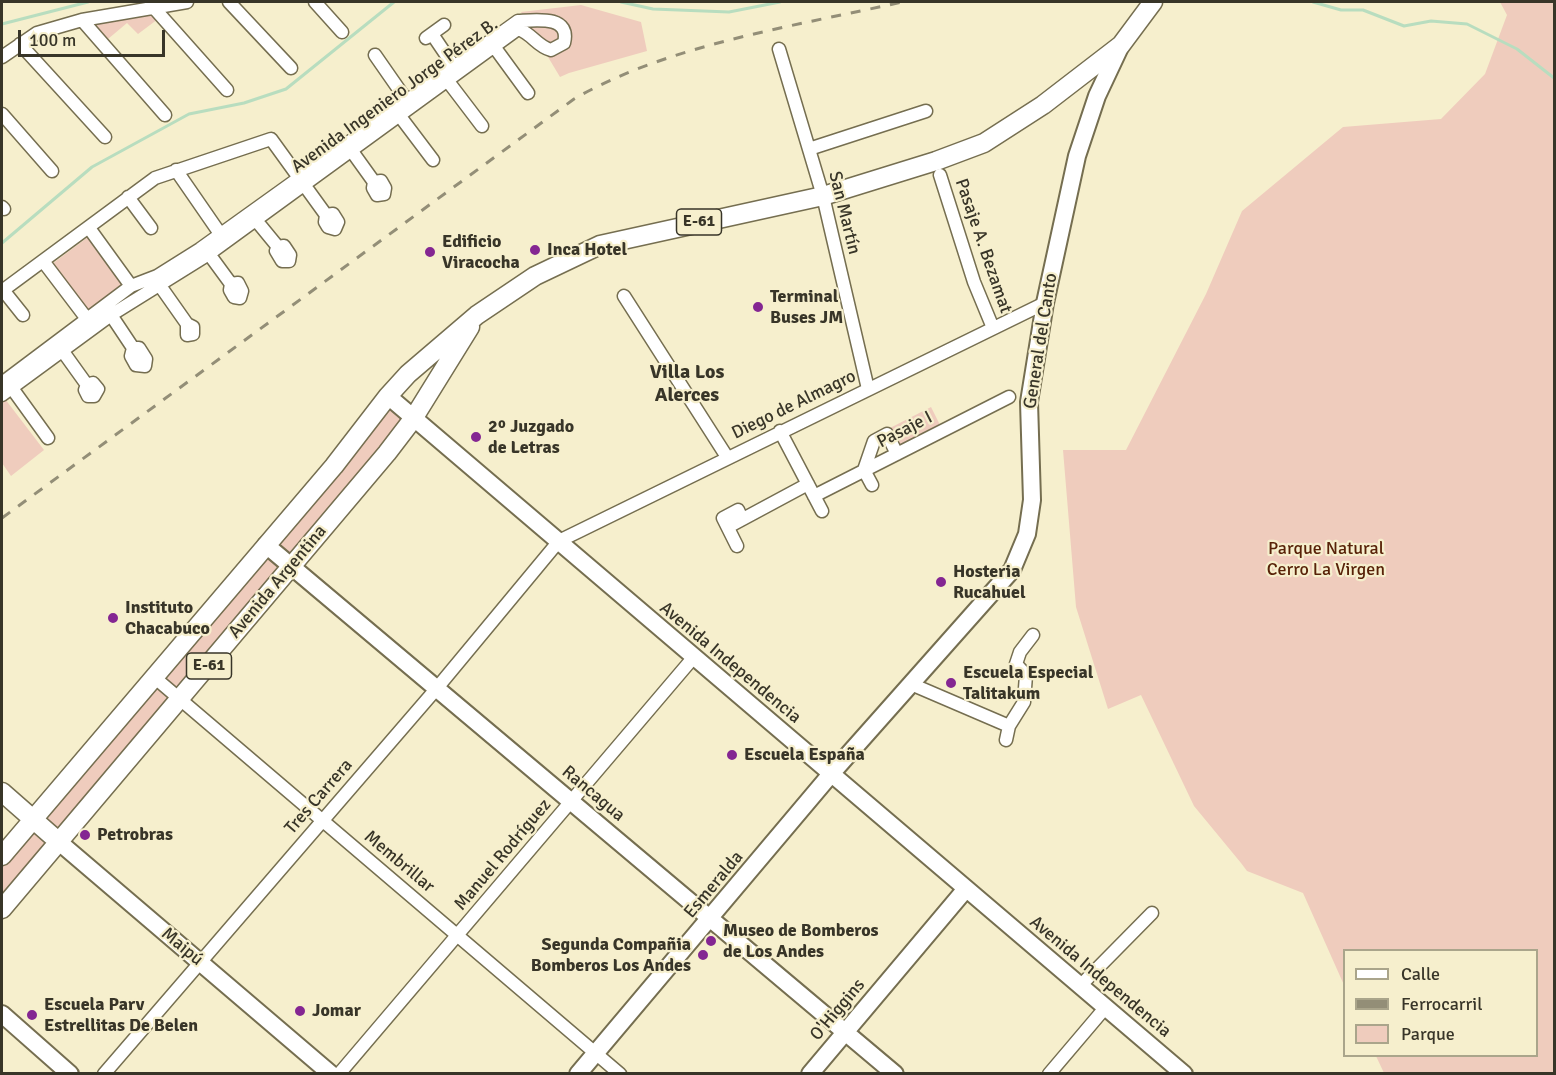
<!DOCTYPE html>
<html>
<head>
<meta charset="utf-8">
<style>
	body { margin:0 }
	#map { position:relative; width:1556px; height:1075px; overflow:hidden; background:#f6efcd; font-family:Signika,sans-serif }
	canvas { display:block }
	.frame { position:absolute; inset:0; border:3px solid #383528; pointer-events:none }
	.legend { position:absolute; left:1343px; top:949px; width:195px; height:108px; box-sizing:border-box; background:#f6efcd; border:2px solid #aaa58b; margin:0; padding:8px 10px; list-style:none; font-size:18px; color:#383528 }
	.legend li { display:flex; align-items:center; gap:12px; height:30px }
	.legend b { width:30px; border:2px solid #aaa58b }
	.scale { position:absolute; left:18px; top:30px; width:147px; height:27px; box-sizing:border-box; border:3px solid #383528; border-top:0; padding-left:8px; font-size:18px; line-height:21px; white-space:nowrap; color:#383528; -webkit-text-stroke:4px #f6efcd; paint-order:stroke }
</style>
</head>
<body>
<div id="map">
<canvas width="1556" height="1075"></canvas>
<div class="frame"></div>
<ul class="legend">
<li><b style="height:8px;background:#fff"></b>Calle</li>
<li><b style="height:8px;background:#938e77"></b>Ferrocarril</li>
<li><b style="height:16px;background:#efccbd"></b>Parque</li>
</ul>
<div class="scale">100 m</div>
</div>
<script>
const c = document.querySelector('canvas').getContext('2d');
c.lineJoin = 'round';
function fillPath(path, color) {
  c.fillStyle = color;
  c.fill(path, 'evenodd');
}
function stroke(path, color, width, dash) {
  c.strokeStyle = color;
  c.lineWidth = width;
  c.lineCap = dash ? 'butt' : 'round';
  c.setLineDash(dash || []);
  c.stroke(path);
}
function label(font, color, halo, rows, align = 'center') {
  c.font = font + ' Signika,sans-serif';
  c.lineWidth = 4.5;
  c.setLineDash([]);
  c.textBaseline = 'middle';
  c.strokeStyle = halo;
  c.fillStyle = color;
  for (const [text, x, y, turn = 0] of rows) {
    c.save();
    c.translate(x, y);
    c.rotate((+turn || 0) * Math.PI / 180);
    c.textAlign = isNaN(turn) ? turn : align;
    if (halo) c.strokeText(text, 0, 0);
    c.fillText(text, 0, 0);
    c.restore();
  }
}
fillPath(new Path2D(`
	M1500,2H1554V1073H1384L1376,1056H1536V950H1344V985L1303,893L1247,871L1241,863L1194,806L1141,695L1108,709L1076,607L1063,450H1126L1206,294L1242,211L1343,127L1441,119L1485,74L1507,15Z
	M581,5L641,22L647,51L569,73L560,77L521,12Z
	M152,13L158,19L138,34L127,23L108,39L93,24Z
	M88,237L125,285L86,314L52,264Z
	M2,395L44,450L11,476L2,463Z
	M389,406L410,420L2,897V859Z
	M931,407L940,425L899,446L890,428Z`), '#efccbd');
stroke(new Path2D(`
	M621,2L653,9L729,12L780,2
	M1313,2L1341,10H1363L1404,26L1431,21L1467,24L1517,49L1554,78
	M2,24L88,2
	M2,243L92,167L189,114L244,103L286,89L394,2`), '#b8ddbf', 3);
const minor = new Path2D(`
	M229,2L291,68
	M315,2L342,32
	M154,8L227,90
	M82,20L165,115
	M432,34L453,65
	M426,38L444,25
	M490,41L528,93
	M20,44L105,137
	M779,49L823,196L868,389
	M375,55L407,101L399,115L433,160
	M2,57L37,33L82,20L187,2
	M447,80L482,126
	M2,114L52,171
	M809,149L926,111
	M351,150L374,182L373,188L377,195L384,194L385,188L381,181L374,182
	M176,170L223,238
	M940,175L974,282L993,328
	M128,197L151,228
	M2,207L4,209
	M255,219L278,247L276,251L282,261H289L290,255L284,246L278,247
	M89,228L131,286
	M209,254L231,284L230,290L234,297L240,298L242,291L238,283L231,284
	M43,261L87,319
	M156,280L187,324V335L193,334V327L187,324
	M3,290L23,315
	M2,291L155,178L271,139L326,215L325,222L328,227L335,229L338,222L333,214L326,215
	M624,296L727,457
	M111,315L133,348L131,356L136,365L145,366L146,359L139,348H133
	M59,346L87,385L85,390L88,396H94L98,389L93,383L87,385
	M2,383L131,286L157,276L200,249L518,21C536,20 571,15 564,43L551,50C536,46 533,34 518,29L209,254L111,315L2,395
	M9,384L48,438
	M780,431L822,511
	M872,485L864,470L874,441L887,434L897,454
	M814,496L1009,397
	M728,527L808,484
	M737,546L723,518L738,510L742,519
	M154,677L620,1074
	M911,684L1009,726L1024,702L1026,675L1016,664L1020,652L1033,635
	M1006,740L1009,726
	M1080,986L1152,913
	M104,1074L437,688L559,541L1045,303
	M339,1074L693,658
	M1049,1074L1105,1008`);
const secondary = new Path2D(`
	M388,396L1184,1074
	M266,545L895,1074
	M59,842L331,1074
	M2,1014L70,1074
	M578,1074L831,774L1012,570L1027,534L1032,500L1029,402L1045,303L1077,156L1097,96L1121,45
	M810,1074L965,890`);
const primary = new Path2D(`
	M2,792L59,842
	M2,856L334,466L388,396L408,374L477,315L535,276L600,245L823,196L936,161L984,143L1043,105L1121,45L1153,2
	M2,909L387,453L413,419L470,327`);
stroke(minor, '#756e50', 15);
stroke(secondary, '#756e50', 20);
stroke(primary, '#756e50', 21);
stroke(minor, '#fff', 12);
stroke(secondary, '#fff', 16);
stroke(primary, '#fff', 18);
stroke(new Path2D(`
	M2,518L574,99C669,44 796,26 902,2`), '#938e77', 3, [10, 10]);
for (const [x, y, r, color] of [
	[535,250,6,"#842692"],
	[430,252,6,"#842692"],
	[758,307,6,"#842692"],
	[476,437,6,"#842692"],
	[941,582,6,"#842692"],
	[113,618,6,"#842692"],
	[951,683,6,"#842692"],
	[732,755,6,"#842692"],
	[85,835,6,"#842692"],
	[711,941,6,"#842692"],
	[703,955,6,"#842692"],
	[300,1011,6,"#842692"],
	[32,1015,6,"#842692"]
]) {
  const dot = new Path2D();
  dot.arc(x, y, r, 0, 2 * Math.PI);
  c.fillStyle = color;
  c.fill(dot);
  stroke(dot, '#f6efcd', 2);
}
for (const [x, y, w] of [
	[699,222,45],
	[209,666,45]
]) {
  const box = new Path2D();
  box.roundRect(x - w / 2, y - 13, w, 26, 4.5);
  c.fillStyle = '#f6efcd';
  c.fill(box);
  stroke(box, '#383528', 1.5);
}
label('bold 16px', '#383528', null, [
	["E-61",699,222],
	["E-61",209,666]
]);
label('18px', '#383528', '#f6efcd', [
	["Avenida Ingeniero Jorge Pérez B.",395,96,-36],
	["San Martín",844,213,76],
	["Pasaje A. Bezamat",983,246,71],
	["General del Canto",1041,341,-81],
	["Diego de Almagro",794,405,-26],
	["Pasaje I",905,430,-27],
	["Avenida Argentina",278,582,-50],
	["Avenida Independencia",730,663,40],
	["Rancagua",593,794,40],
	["Tres Carrera",319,797,-49],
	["Manuel Rodríguez",503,855,-50],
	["Membrillar",399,862,40],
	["Esmeralda",714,885,-50],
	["Maipú",182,947,40],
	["Avenida Independencia",1100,977,40],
	["O'Higgins",838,1010,-50]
]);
label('bold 18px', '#383528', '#f6efcd', [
	["Edificio",442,242],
	["Viracocha",442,263],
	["Inca Hotel",547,250],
	["Terminal",770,297],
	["Buses JM",770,318],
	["2º Juzgado",488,427],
	["de Letras",488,448],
	["Hosteria",953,572],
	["Rucahuel",953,593],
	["Instituto",125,608],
	["Chacabuco",125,629],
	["Escuela Especial",963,673],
	["Talitakum",963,694],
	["Escuela España",744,755],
	["Petrobras",97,835],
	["Museo de Bomberos",723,931],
	["de Los Andes",723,952],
	["Segunda Compañia",691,945,"right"],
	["Bomberos Los Andes",691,966,"right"],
	["Escuela Parv",44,1005],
	["Estrellitas De Belen",44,1026],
	["Jomar",312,1011]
], 'left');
label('18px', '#582208', '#f6efcd', [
	["Parque Natural",1326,549],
	["Cerro La Virgen",1326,570]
]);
label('bold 20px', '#383528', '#f6efcd', [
	["Villa Los",687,373],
	["Alerces",687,396]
]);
</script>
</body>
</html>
